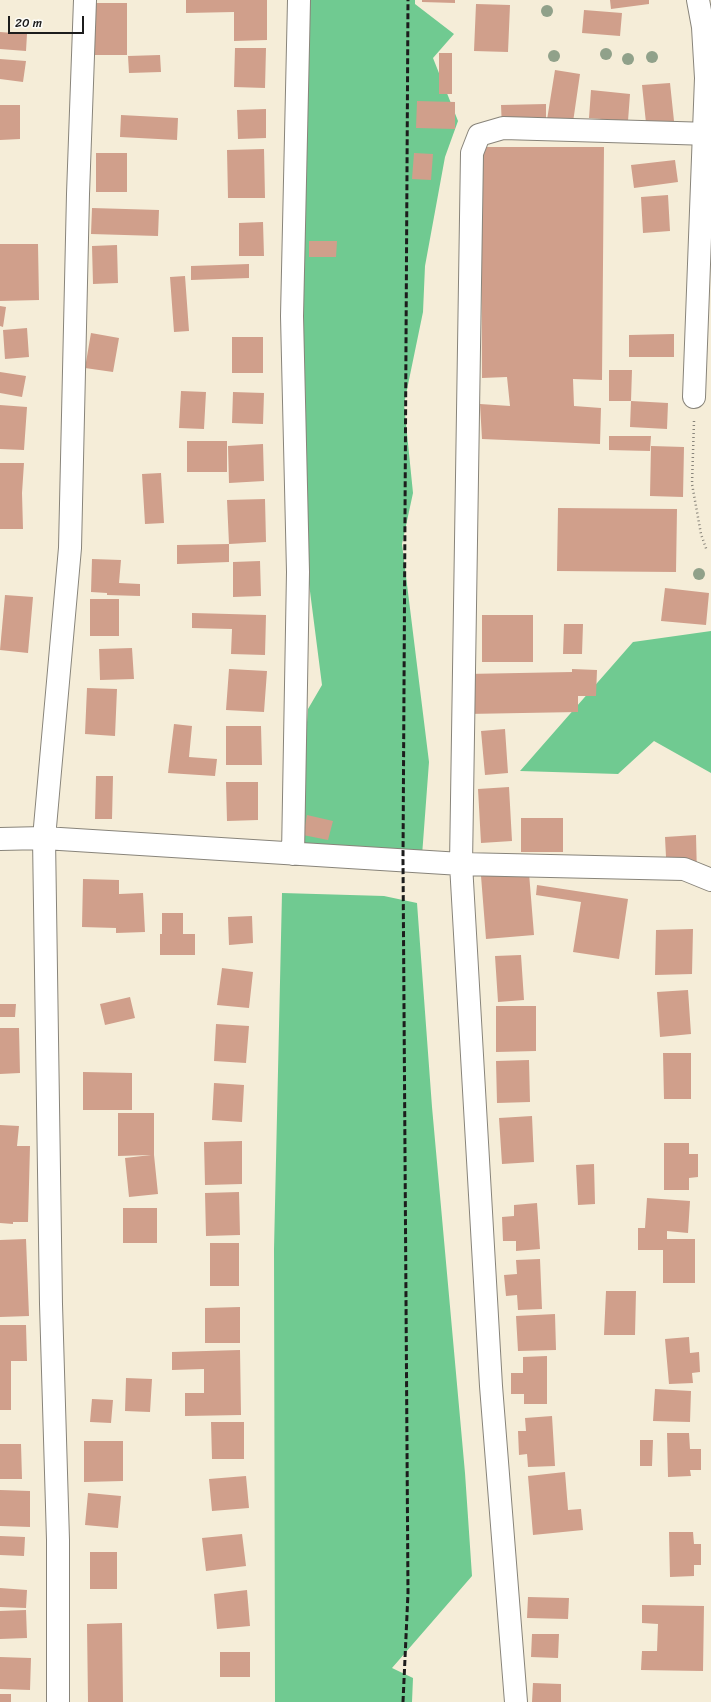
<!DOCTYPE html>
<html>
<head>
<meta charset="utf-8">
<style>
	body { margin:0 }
	#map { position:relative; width:711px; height:1702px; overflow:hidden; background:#f5edd8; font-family:Sriracha,sans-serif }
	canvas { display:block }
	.scale { position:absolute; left:8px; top:16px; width:76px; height:18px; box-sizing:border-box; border:2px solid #1c1c1c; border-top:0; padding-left:5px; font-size:12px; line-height:14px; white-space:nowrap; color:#1c1c1c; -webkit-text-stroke:3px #fdfcf7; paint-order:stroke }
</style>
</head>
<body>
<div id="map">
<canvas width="711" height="1702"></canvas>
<div class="scale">20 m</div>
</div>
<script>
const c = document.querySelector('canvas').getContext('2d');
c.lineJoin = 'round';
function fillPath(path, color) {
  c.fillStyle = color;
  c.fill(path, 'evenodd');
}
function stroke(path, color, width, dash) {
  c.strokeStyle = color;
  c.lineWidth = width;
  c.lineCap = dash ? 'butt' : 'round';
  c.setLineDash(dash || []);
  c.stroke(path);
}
fillPath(new Path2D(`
	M306,0H415V4L454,34L433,58L458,121L445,157L425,266L423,312L404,404L413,493L402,544L429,762L421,869L297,853L308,709L322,685L307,568L305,379L298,326Z
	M711,631V773L654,741L618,774L520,771L633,642Z
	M282,893L384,896L417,903L432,1107L465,1473L472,1576L392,1668L413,1678L412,1702H275L274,1249Z`), '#70ca91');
fillPath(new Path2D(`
	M186,0H267V40L234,41V12L186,13Z
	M422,0H455V3L422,2Z
	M610,0H649V4L611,9Z
	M92,3H127V55H91Z
	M476,4L510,5L508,52L474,51Z
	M584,10L622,13L620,36L582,33Z
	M0,32L27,34L26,51L0,49Z
	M235,48H266L265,88L234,87Z
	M439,53H452V94H439Z
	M160,55L161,72L129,73L128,56Z
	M0,59L26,61L23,82L0,79Z
	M555,70L580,74L572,129L546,126Z
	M670,83L674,121L646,123L642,85Z
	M591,90L630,94L628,121L589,118Z
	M417,101L455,102V129L416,128Z
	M546,104V126L502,128L501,105Z
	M0,105H20V139L0,140Z
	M266,109V138L238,139L237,110Z
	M121,115L178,118L177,140L120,137Z
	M481,147H604L602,380L573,379L574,406L601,408L600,444L482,439L480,404L510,406L507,377L482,378Z
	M264,149L265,198H228L227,150Z
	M96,153H127V192H96Z
	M414,153L433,154L431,180L412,179Z
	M675,160L678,182L634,188L631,165Z
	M668,195L670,231L643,233L641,197Z
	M92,208L159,210L158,236L91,234Z
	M263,222L264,256H239V223Z
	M309,241H337L336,257H309Z
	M0,244H38L39,300L0,301Z
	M117,245L118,283L93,284L92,246Z
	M249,264V278L191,280V266Z
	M185,276L189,331L174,332L170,277Z
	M0,306L6,307L3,327L0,326Z
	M27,328L29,357L5,359L3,330Z
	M91,333L119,338L113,372L85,368Z
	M674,334V357H629V335Z
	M232,337H263V373H232Z
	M609,370H632L631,401H609Z
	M0,372L26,376L22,397L0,393Z
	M181,391L206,392L204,429L179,428Z
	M233,392L264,393L263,424L232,423Z
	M631,401L668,403L667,429L630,427Z
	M0,405L27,407L24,450L0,449Z
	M609,436H651L650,451L609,450Z
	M187,441H227V472H187Z
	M263,444L264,481L229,483L228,446Z
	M651,446L684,447L683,497L650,496Z
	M0,463H24L22,493L23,529H0Z
	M161,473L164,523L145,524L142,474Z
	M265,499L266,542L229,544V562L177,564V545L229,544L227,500Z
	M558,508L677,509L676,572L557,571Z
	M92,559L121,560L119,583L140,584V596L107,595V593L91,592Z
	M260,561L261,596L233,597V562Z
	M665,588L709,593L706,625L661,621Z
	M5,595L33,597L28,653L0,650Z
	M90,599H119V636H90Z
	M192,613L266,615L265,655L231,654L232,629L192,628Z
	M482,615H533V662H482Z
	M564,624H583L582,654H563Z
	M132,648L134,679L100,680L99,649Z
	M229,669L267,671L264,712L226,710Z
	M572,669L597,670L596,696H578V712L467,714L466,674L572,672Z
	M87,688L117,689L115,736L85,734Z
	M174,724L192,726L189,757L217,759L215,776L168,773Z
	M226,726H261L262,765H226Z
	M505,729L508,773L485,775L481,731Z
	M96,776H113L112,819H95Z
	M226,782H258V820L227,821Z
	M509,787L512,841L481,843L478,789Z
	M307,815L333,821L328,840L303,835Z
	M521,818H563V852H521Z
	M696,835L697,876L667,877L665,837Z
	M529,873L534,935L486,939L481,876Z
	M83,879L119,880V894L143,893L145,932L116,933V928L82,927Z
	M537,885L628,899L619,959L573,952L581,902L536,895Z
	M162,913H183V934H195V955H160V934H162Z
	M252,916L253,943L229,945L228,917Z
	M693,929L692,974L655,975L656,930Z
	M521,955L524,1000L498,1002L495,956Z
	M222,968L253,972L249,1008L217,1005Z
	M688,990L691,1034L660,1037L657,992Z
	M130,997L135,1018L105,1025L100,1004Z
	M0,1004H16L15,1017H0Z
	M496,1006H536V1051L496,1052Z
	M216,1024L249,1026L246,1063L214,1061Z
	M0,1028H19L20,1073L0,1074Z
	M663,1053H691V1099H664Z
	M529,1060L530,1102L497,1103L496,1061Z
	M83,1072L132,1073V1110H83Z
	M214,1083L244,1085L242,1122L212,1120Z
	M118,1113H154V1155L158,1194L129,1197L125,1158L151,1155L118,1156Z
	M532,1116L534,1162L502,1164L499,1118Z
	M0,1125L19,1126L17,1146H30L28,1222H13V1224L0,1223Z
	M242,1141V1184L205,1185L204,1142Z
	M664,1143H689V1154H698V1177L689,1178V1190H664Z
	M594,1164L595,1204L578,1205L576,1165Z
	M239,1192L240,1235L206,1236L205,1193Z
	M647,1198L690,1201L688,1233L667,1231V1239H695V1283H663V1250H638V1228H645Z
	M537,1203L540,1249L516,1251V1241H503L502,1217L514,1216V1205Z
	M123,1208H157V1243H123Z
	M26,1239L29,1316L0,1317V1240Z
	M210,1243H239V1286H210Z
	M540,1259L542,1309L518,1310L517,1295L506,1296L504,1275L517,1274L516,1260Z
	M606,1291H636L635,1335H604Z
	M240,1307V1343H205V1308Z
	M555,1314L556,1350L518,1351L516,1316Z
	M0,1325H26L27,1361H11V1410H0Z
	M689,1337L690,1353L699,1352L700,1372L692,1373L693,1383L669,1384L665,1339Z
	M240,1350L241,1415L185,1416V1393H204V1369L172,1370V1352Z
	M547,1356V1404H524V1394H511V1373H523V1357Z
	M126,1378L152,1379L150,1412L125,1411Z
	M655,1389L691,1391L690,1422L653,1421Z
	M92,1399L113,1400L111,1423L90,1422Z
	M552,1416L555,1466L528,1467L527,1454L519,1455L518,1431H526L525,1418Z
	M211,1422H244V1459H212Z
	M667,1433H689L690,1449H701V1470H690L691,1476L668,1477Z
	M640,1440H653L652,1466H640Z
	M84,1441H123V1481L84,1482Z
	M0,1444H21L22,1479H0Z
	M565,1472L568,1510L581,1509L583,1530L533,1535L528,1476Z
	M246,1476L249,1508L212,1511L209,1479Z
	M0,1490L30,1491V1527L0,1526Z
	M88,1493L121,1496L118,1528L85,1525Z
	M669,1532H693L694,1544H701V1565H694V1576L670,1577Z
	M242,1534L246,1566L206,1571L202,1538Z
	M0,1536L25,1537L24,1556L0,1555Z
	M90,1552H117V1589H90Z
	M0,1588L27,1590L26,1608L0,1607Z
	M247,1590L250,1626L217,1629L214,1594Z
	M528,1597L569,1598L568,1619L527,1618Z
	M642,1605L704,1606L703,1671L641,1670L642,1651H657L658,1624L642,1623Z
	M26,1610L27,1638L0,1639V1611Z
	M122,1623L123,1702H88L87,1624Z
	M532,1634H559L558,1658L531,1657Z
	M220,1652H250V1677H220Z
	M0,1657L31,1658L30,1690L0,1689Z
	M533,1683L561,1684V1702H532Z
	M0,1694H11V1702H0Z`), '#d09f8b');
const minor = new Path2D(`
	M694,397L706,78L703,27L698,0
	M0,839L44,838L461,864L684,869L711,880
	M293,854L298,572L292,316L299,0
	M58,1702V1540L51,1304L44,838L70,548L78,194L85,0
	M516,1702L491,1386L461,864L472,153L479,135L503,128L711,134`);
stroke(minor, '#88847a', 24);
stroke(new Path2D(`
	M694,421L692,484L701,534L707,551`), '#88847a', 2.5, [1, 3]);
stroke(minor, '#fff', 22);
stroke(new Path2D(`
	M403,1702L408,1593L403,860L408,0`), '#1c1c1c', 3, [6, 3]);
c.fillStyle = '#90a18a';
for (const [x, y] of [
	[547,11],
	[606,54],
	[554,56],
	[652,57],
	[628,59],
	[699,574]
]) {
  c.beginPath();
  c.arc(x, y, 6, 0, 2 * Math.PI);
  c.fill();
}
</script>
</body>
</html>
